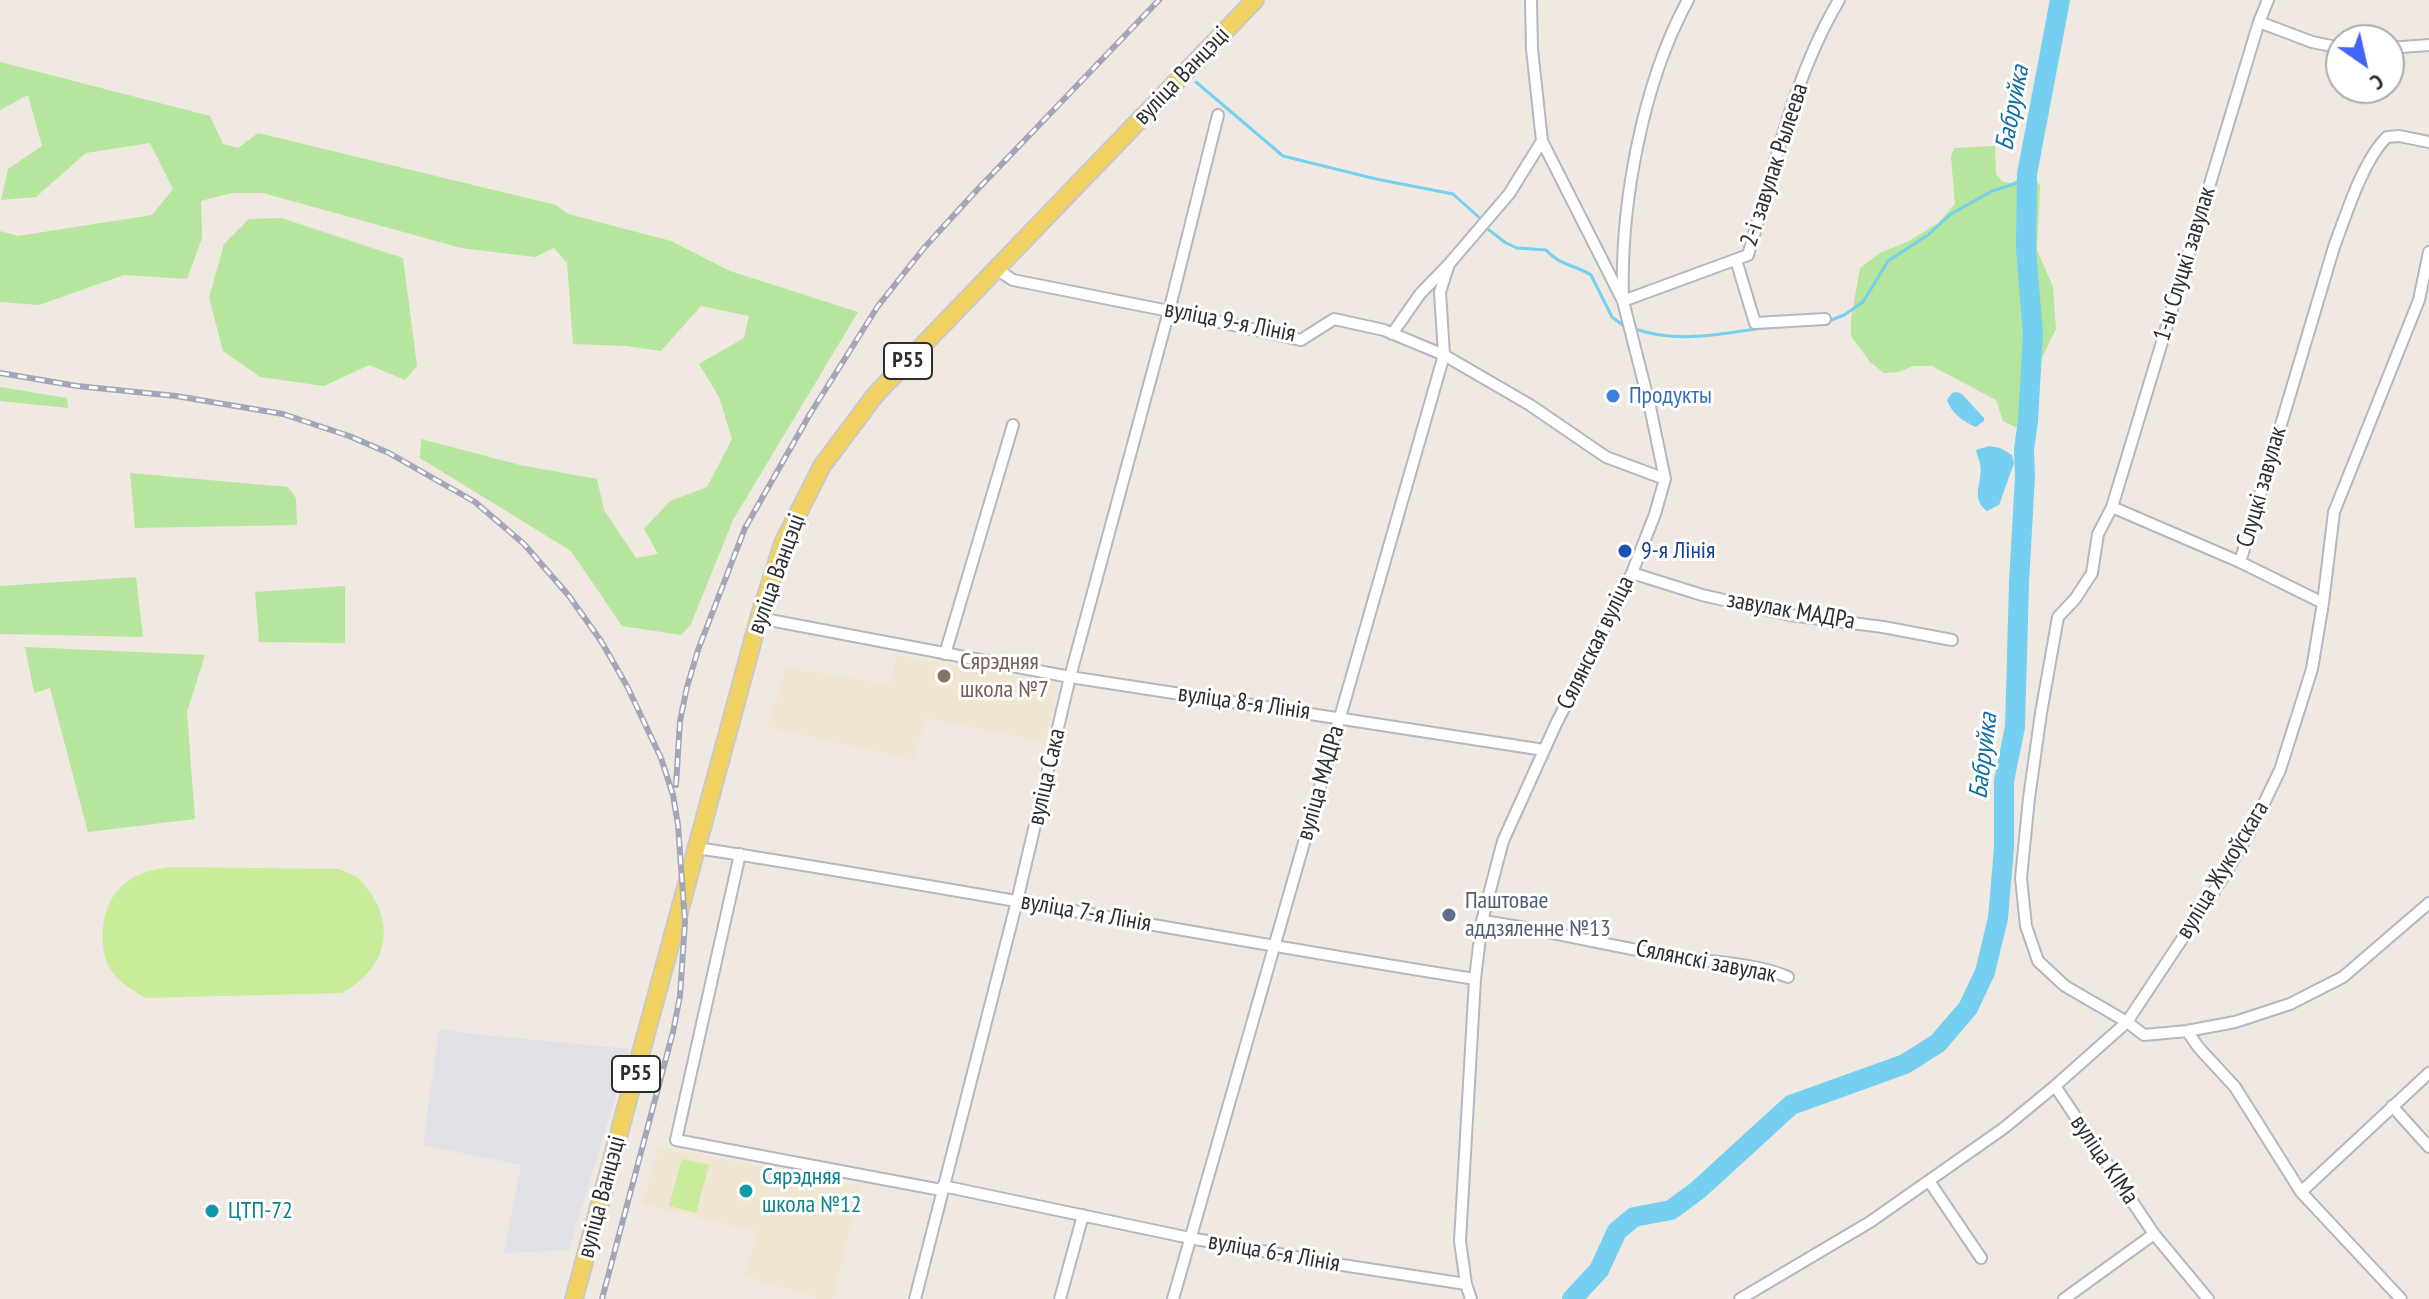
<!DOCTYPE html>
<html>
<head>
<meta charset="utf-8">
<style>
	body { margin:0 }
	#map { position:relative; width:2429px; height:1299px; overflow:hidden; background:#efe9e1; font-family:"PT Sans Narrow",sans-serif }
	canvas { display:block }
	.north { position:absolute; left:2325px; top:24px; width:80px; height:80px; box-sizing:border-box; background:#fff; border:2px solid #ababab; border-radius:50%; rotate:146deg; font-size:22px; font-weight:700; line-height:32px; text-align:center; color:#2e2e2e }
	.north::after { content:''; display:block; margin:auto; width:28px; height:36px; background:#4264fb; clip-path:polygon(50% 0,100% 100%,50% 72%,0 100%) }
</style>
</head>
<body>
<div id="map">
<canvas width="2429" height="1299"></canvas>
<div class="north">С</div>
</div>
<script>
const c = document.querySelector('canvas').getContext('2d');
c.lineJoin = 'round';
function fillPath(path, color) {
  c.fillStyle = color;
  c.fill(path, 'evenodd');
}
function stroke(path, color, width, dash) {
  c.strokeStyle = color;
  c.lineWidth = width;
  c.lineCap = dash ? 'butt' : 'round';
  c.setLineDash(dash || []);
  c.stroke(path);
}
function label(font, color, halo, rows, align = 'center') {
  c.font = font + ' "PT Sans Narrow",sans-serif';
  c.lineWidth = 6;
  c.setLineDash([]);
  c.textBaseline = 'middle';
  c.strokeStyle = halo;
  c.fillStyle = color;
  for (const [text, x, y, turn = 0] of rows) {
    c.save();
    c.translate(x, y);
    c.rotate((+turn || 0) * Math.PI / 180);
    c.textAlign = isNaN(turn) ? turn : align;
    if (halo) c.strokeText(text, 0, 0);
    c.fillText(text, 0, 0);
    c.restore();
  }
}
fillPath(new Path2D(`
	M439,1029L464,1033L630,1049L569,1250L504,1253L521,1165L423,1145Z`), '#e3e1e8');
fillPath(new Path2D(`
	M896,655L1058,683L1045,742L926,718L914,760L767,727L786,668L891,684Z
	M659,1146L860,1187L833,1299H816V1296L744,1277L757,1232L642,1204Z`), '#f0e6d1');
fillPath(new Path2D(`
	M0,62L210,116L223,144L238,148L258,133L556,205L568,214L671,241L730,271L858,312L733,520L691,624L681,635L622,626L571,551L420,458L421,439L520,465L597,479L604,510L636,558L658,554L644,529L670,501L707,487L732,439L719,397L699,364L744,338L749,316L701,306L661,351L626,346L573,344L567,263L554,248L535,257L461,248L263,193H231L201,201L202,238L187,279L124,275L39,305L0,302V231L18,236L152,215L173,189L150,143L86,153L36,197L1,200L8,169L42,146L28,95L0,110Z
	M1995,146L1996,174L2003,182L2011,183L2027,174L2033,175L2040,186L2037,250L2053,287L2056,329L2040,362L2038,403L2034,423L2015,427L2003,421L1996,400L1932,366H1913L1899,372L1884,373L1870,362L1851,336V319L1860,268L1880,253L1909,241L1938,223L1955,204L1951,157L1954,148Z
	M281,218L403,258L417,366L405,380L369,365L324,386L260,377L223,351L209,298L224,244L249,219Z
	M0,387L67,398L68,408L0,401Z
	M130,473L288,487L296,498L297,525L135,528Z
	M136,577L143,637L0,634V586Z
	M345,586V643L259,642L255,592Z
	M25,647L205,655L187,712L195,819L88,832L50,688L34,693Z`), '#b6e59e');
fillPath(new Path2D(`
	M170,867L339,869C345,872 352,874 357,877C363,882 369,891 373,897C397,936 379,973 342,993L145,998C133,990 119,983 111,970C103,959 102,942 103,928C107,888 133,871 170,867Z
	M682,1159L709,1165L696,1213L669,1206Z`), '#c9ec9a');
fillPath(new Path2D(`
	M1957,392L1962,394L1984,418V421L1976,427C1964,422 1951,413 1947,400L1952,393Z
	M1989,446L2000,448L2012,455L2014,463L1999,505L1987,511C1969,498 1984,480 1980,464C1979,459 1977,455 1976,450Z`), '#75cff0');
stroke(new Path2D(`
	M1196,82L1283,156L1376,179L1453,194L1482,220
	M1489,230L1506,243L1517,248L1546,250C1559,265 1575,265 1591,275L1612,317L1624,326
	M1824,323L1844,315L1863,302L1888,261L1928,235L1951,214L1992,191L2027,180
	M1635,329C1682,345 1725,332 1773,327`), '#75cff0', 3);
stroke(new Path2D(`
	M1572,1299L1599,1270L1617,1231L1634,1217L1671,1210L1698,1190L1791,1105L1905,1064L1938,1043L1968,1008L1985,972L1998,918L2004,848V781L2015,727L2019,583L2025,477L2024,449L2028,421L2033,334L2026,249L2027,174L2060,0`), '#75cff0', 20);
const street = new Path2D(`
	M1688,0C1642,84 1620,206 1623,301L1748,255C1774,169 1793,78 1839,0
	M2259,22L2312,42L2341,48
	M2389,48L2429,45
	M2429,142L2399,136L2387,137C2363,160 2346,215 2334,247L2240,562L2112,507L2098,534L2092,573L2075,599L2058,617L2041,713L2029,798L2021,878L2026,926L2038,961L2065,986L2127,1022L2144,1035L2187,1031L2235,1022L2290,1004L2343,977L2429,903
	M1736,260L1755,323L1825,319
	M996,269L1013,280L1169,311L1301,340L1334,319L1384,330L1444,355L1530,405L1606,457L1665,479
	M1392,334L1420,294L1449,264L1509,194L1542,141
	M2112,507L2259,22L2268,0
	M2240,562L2323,603
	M1632,573L1702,595L1790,615L1883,627L1952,640
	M759,618L1070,677L1544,750
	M945,654L1013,425
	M697,848C957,888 1215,938 1475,979
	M740,854L676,1140L941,1190
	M1482,921C1550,930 1616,948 1684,958C1719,963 1755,963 1788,977
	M2187,1031L2199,1048L2235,1087L2301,1192L2401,1299
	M2055,1086L2154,1234L2208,1299
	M2392,1106L2429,1147
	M1929,1181L1981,1258
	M943,1186L1190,1238L1329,1263L1466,1284
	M2301,1192L2429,1073
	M915,1299L1017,901L1070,677L1169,311L1218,115
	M1060,1299L1083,1215
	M1173,1299L1444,355L1440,292L1449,264
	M1471,1299L1466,1284L1460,1241L1475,979L1482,921L1503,841L1556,724L1632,573L1655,514L1665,479L1650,407L1623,301L1542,141L1532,49L1531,0
	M1740,1299L1870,1222L2004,1128L2055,1086L2127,1022L2222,879L2253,826L2280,770L2312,669L2323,603L2334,512L2419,300L2429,252
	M2064,1299L2154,1234`);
const primary = new Path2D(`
	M574,1299L759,618L783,543L822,466L876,394L1255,0`);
stroke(street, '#b4b7c1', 14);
stroke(primary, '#c9c9c9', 20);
stroke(street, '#fff', 10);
stroke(primary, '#f2d163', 16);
const rail = new Path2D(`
	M0,373L77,386L176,396L283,414L349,436L389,453L475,502L524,544L569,596L601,641L627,686L661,758L673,795L678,825L685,922L680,996L673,1032L602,1299
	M676,785L680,721L687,687L698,650L745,528L810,414L878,306L924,248L976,191L1159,0`);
stroke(rail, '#a3a6b8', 6);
stroke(rail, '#fff', 3, [9]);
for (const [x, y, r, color] of [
	[1613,396,8,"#3f7fe0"],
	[1625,551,8,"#1a4fb4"],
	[944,676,8,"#8d6e63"],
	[1449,915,8,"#5c6f8a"],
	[746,1191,8,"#0f9aa8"],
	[212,1211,8,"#0f9aa8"]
]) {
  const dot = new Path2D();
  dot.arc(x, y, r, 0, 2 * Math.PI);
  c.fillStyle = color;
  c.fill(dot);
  stroke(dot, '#fff', 3);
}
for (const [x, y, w] of [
	[908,361,48],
	[636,1074,48]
]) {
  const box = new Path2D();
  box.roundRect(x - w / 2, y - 18, w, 36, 6);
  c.fillStyle = '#fff';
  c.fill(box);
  stroke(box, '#2e2e2e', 2);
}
label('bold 22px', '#2e2e2e', null, [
	["Р55",908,361],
	["Р55",636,1074]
]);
label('24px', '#2e2e2e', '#fff', [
	["вуліца Ванцэці",1182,76,-46],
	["2-і завулак Рылеева",1775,165,-72],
	["1-ы Слуцкі завулак",2185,264,-73],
	["вуліца 9-я Лінія",1230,322,11],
	["Слуцкі завулак",2262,487,-74],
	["вуліца Ванцэці",777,574,-70],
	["завулак МАДРа",1791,611,10],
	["Сялянская вуліца",1596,643,-64],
	["вуліца 8-я Лінія",1244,703,8],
	["вуліца Сака",1047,777,-77],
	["вуліца МАДРа",1321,783,-74],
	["вуліца Жукоўскага",2223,870,-59],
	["вуліца 7-я Лінія",1086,913,10],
	["Сялянскі завулак",1706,962,11],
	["вуліца КІМа",2104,1160,56],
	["вуліца Ванцэці",602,1197,-75],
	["вуліца 6-я Лінія",1274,1253,10]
]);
label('24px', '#366cbe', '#fff', [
	["Продукты",1629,396]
], 'left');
label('24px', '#164399', '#fff', [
	["9-я Лінія",1641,551]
], 'left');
label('24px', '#785e54', '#fff', [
	["Сярэдняя",960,662],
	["школа №7",960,690]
], 'left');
label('24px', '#4e5e75', '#fff', [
	["Паштовае",1465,901],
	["аддзяленне №13",1465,929]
], 'left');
label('24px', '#0d838f', '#fff', [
	["Сярэдняя",762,1177],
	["школа №12",762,1205],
	["ЦТП-72",228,1211]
], 'left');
label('italic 26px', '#0d6fa3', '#fff', [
	["Бабруйка",2013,108,-79],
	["Бабруйка",1984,756,-83]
]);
</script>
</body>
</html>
